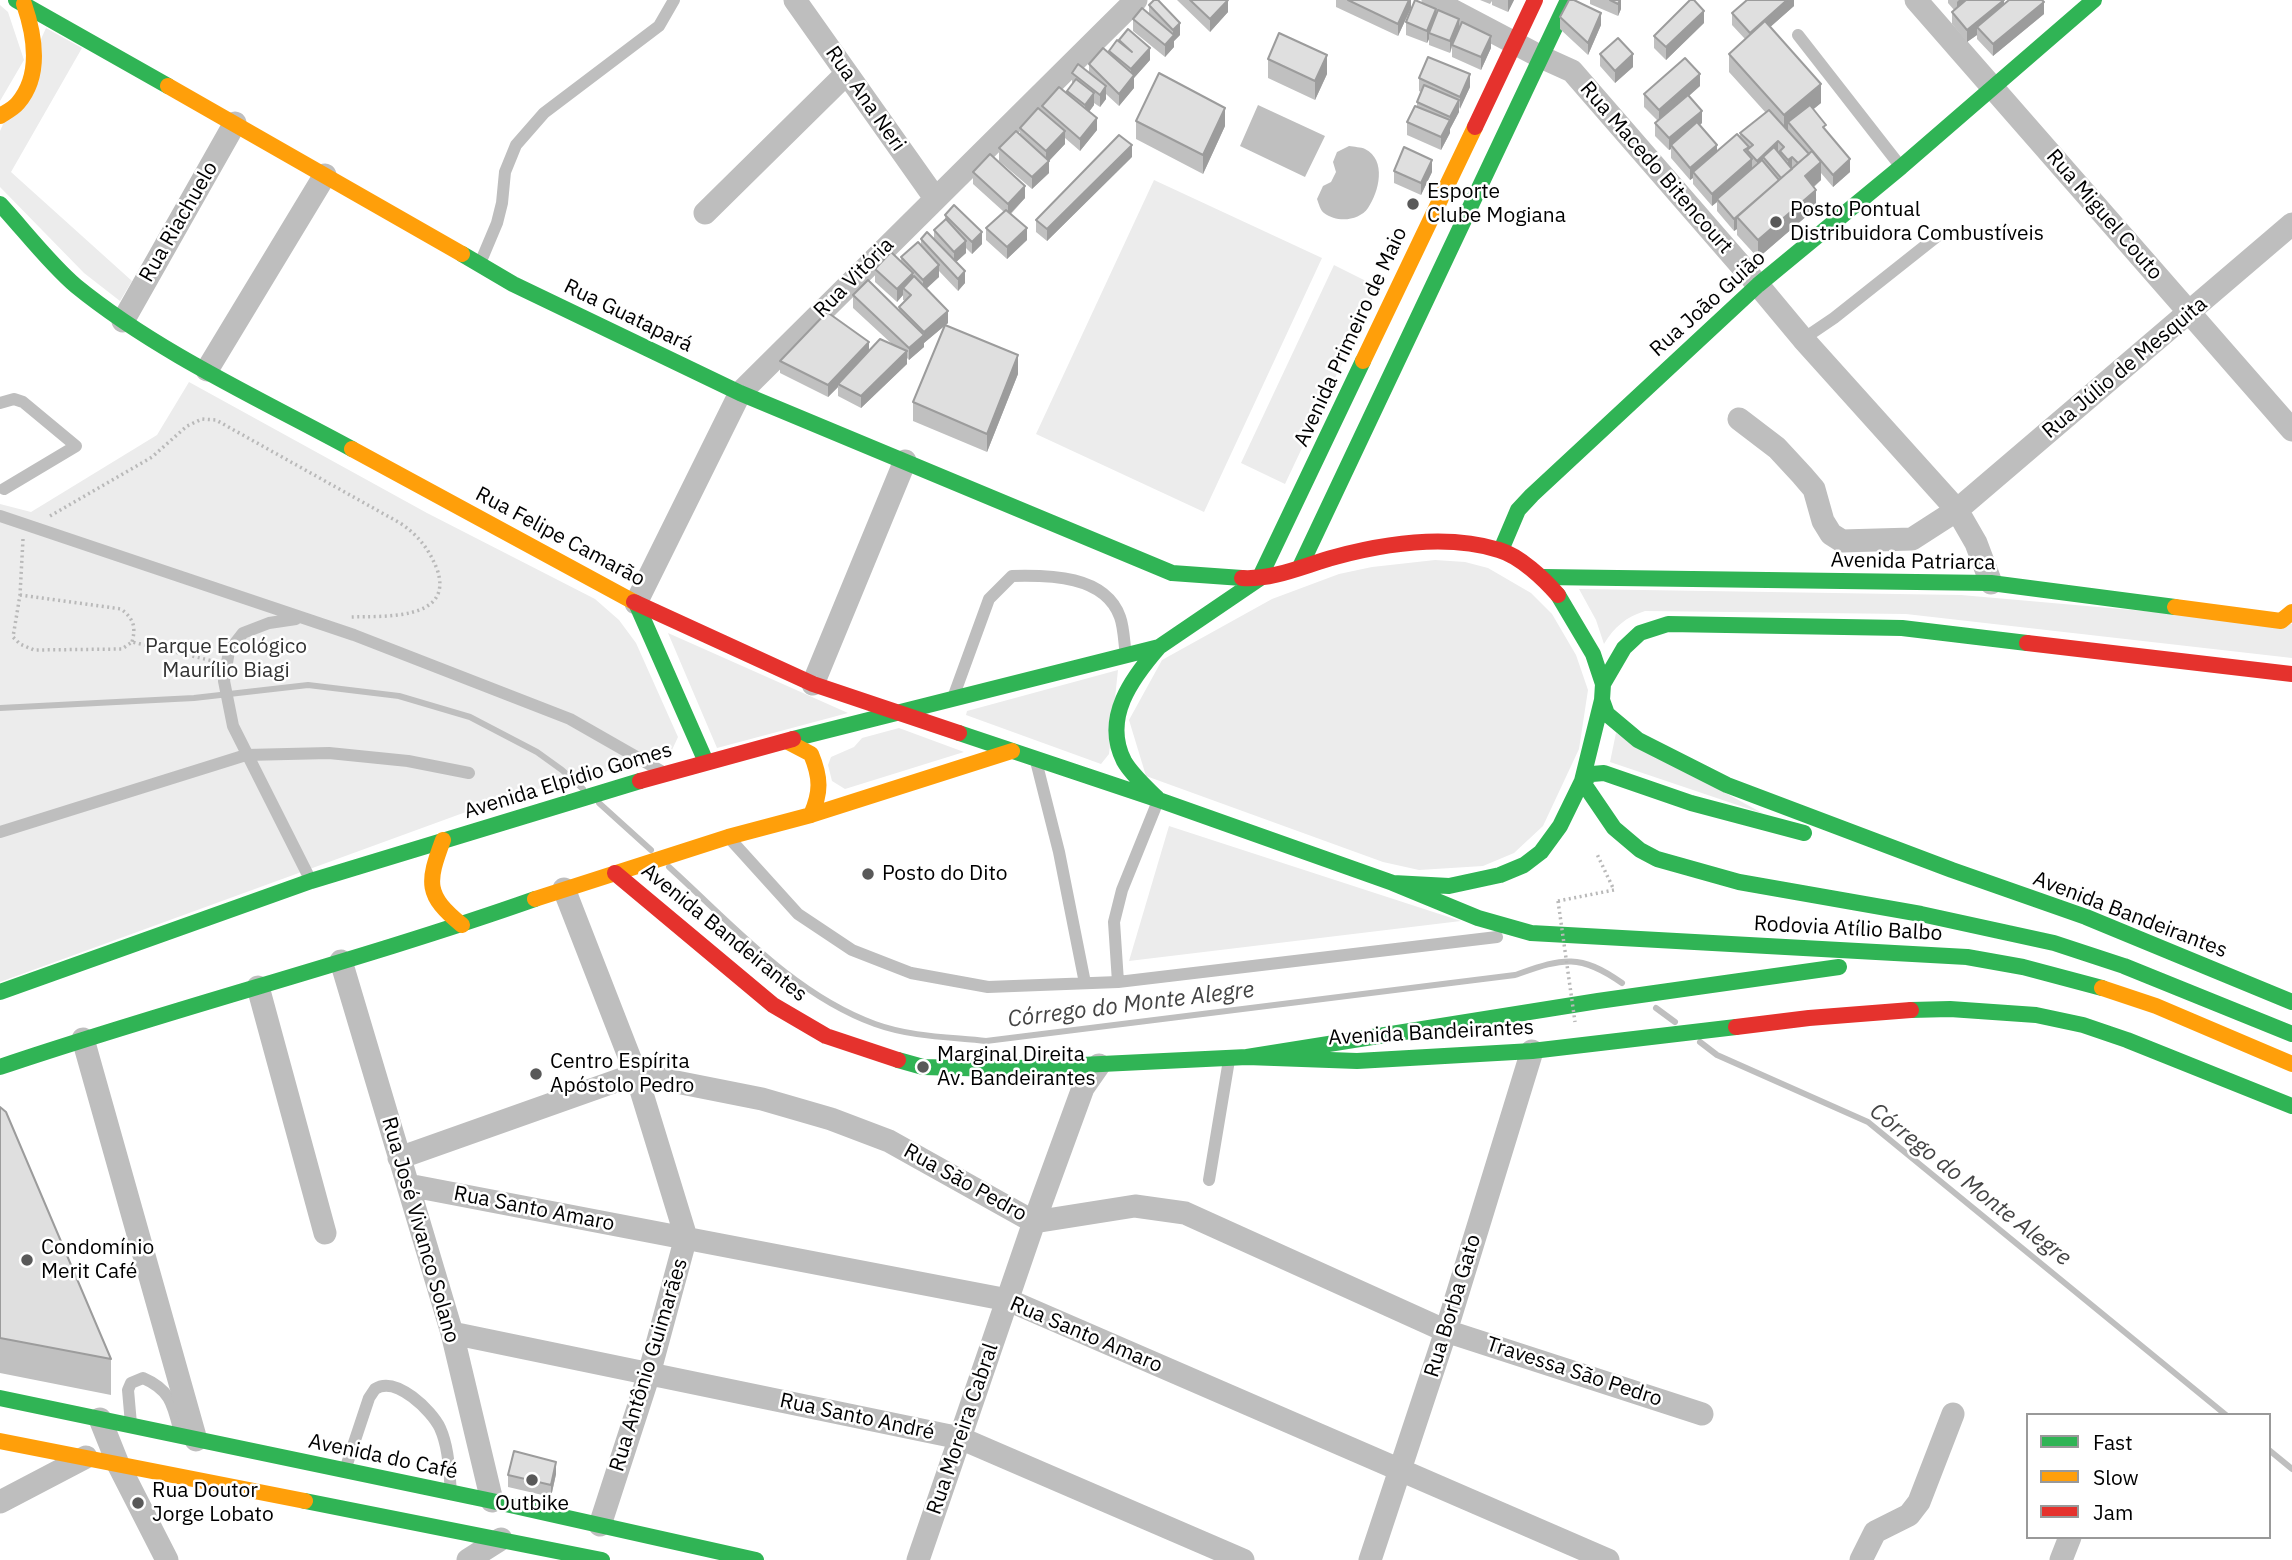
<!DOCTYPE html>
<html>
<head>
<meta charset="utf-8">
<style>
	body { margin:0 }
	#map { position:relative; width:2292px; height:1560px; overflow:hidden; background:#fff; font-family:"IBM Plex Sans",sans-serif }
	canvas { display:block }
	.legend { position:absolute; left:2026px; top:1413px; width:245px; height:126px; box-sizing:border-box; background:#fff; border:2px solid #999; margin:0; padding:9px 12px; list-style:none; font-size:21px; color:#000 }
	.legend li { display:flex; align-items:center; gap:14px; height:35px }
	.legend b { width:35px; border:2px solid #999 }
</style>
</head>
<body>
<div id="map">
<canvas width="2292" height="1560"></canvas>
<ul class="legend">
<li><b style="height:9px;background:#30b455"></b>Fast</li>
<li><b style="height:9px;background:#ff9f0a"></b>Slow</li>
<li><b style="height:9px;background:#e5322d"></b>Jam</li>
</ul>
</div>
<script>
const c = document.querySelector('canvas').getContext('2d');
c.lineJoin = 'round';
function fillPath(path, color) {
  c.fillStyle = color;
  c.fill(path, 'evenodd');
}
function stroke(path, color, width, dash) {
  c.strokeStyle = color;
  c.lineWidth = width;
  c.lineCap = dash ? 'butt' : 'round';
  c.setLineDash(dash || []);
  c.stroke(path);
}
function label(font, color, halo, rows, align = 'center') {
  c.font = font + ' "IBM Plex Sans",sans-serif';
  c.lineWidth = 5;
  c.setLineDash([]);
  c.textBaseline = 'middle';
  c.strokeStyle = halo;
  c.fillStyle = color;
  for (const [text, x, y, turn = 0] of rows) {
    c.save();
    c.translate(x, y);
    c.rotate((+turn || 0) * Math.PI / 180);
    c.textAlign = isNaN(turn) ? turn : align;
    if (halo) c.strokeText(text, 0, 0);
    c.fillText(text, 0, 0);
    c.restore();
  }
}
fillPath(new Path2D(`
	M0,5L8,12L24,60L0,101Z
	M46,28L82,48L11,172L132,281L120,301L84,273L0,187V131Z
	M1154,180L1322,258L1204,512L1036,434Z
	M1334,265L1378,287L1285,484L1241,463Z
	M189,382L427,513L595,599L619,620L636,643L678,737L672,750L662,757L507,797L0,982V504L31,512L157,435Z
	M1435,560L1465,562L1488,568L1531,593L1552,614L1576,655L1588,690L1579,749L1543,826L1514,853L1483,866L1419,870L1383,862L1146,776L1129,720L1162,660L1272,599L1339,574L1372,567Z
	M1579,589L1961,595L2292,624V658L1906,614L1645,611C1626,617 1614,627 1604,644L1596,620Z
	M668,633L848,713L717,748Z
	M1118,670L1109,754L1101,764L966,715L967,711Z
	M899,728L964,752L845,789L832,781L828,765L831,757L854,747L862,738Z
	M1616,733L1764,814L1610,762Z
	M1169,826L1461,921L1129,961Z`), '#ececec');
fillPath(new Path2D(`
	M1258,105L1325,136L1305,177L1240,146Z
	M1349,146C1354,147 1361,147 1365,149C1387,160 1379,192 1368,208C1359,221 1337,223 1324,213C1320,210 1319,204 1317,199L1323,186L1331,182L1336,172L1333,162L1337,152Z`), '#bfbfbf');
stroke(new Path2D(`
	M0,708L194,698L308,685L399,696L470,717L537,752L562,770L583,789
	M599,803L651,850
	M669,867C732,924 793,994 875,1024C911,1037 949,1037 986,1041L1515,975C1562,959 1578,952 1622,983
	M1656,1008L1675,1022
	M1700,1042L1717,1055L1868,1122L2226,1415
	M2269,1450L2292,1469`), '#bfbfbf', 6);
stroke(new Path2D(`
	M50,516L152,457L187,426L202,419L216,420L400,523C418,535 429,549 437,569C455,621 383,616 351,617
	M23,539L20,595L13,637L20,644L34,650L122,649L132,642L213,661
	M20,595L121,609C134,619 136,627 132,642
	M1558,901L1614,890L1596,852`), '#b9b9b9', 3.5, [2, 3.5]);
stroke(new Path2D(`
	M1798,35L1901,167
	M481,261L497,223L502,203L505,172L516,145L544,113L659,26L674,0
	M1803,339L1834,318L1940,234
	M0,403L14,399L23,402L76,446L4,489
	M0,516L354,635L570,719L661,771
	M296,619L269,623L243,633L229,651L224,681L233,726L311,881
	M954,695L989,599L1012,576C1049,575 1105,575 1120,617C1124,628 1124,643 1126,655
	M1037,765L1059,852L1085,983
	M0,832L246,755L329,753L408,761L469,773
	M731,840L798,914L852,950L911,973L988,987L1118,982L1497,937
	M1118,982L1114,922L1122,890L1158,801
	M1209,1180L1229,1060
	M131,1424L128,1390L131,1383L143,1378C171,1390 173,1405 180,1433
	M345,1470L369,1398C371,1395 373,1392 375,1389C396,1375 432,1411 440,1428C449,1448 449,1471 451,1492`), '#bebebe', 12);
stroke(new Path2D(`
	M795,0L935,198
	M1433,0L1541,57L1572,71L1758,285L1803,339L1957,510L1976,543L1991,583
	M1916,0L2292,430
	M705,213L846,74
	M123,321L235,123
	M207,370L325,175
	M1739,419L1777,448L1802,475L1814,489L1823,521L1831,534L1842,541L1912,539L1957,510L2292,224
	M636,603L740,393L1136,0
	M813,684L905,461
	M564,889L636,1074L686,1237L649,1374L600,1525
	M341,961L452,1333L492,1501
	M258,987L325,1233
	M83,1039L196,1440
	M399,1158L636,1074L762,1099L831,1119L889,1141L1034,1222L1135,1206L1185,1213L1446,1331L1702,1414
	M408,1185L1008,1300L1608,1560
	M452,1333L960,1438L1243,1560
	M100,1419L118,1464L167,1560
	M0,1502L86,1457
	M468,1560L501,1539
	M918,1560L1034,1222L1083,1088L1099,1065
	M1370,1560L1446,1331L1532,1051
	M1861,1560L1875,1532L1909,1515L1919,1502L1953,1414
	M2061,1560L2070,1537`), '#bebebe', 23);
stroke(new Path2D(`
	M16,0L168,86
	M0,204C24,230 50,264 76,286C157,352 260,399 352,449
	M462,254L513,284L740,393L1172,573L1242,578
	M1501,550L1518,510L1532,495L1758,285L1901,167L2094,0
	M1300,567L1568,0
	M1543,577L1991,583L2175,607
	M636,603L706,762
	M1603,684L1624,648L1640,633L1668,624L1902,628L2027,643
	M1602,700L1607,714L1638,740L1727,785L1952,870L2086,917L2292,1002
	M959,733L1159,800L1393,883L1449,886L1500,875L1524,865L1541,852L1560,826L1582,781L1602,700L1603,684L1593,654L1558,595
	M793,739L1159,647L1259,579L1363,361
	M1582,781L1592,774L1604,773L1691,803L1804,833
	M1582,781L1614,828L1640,850L1657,859L1739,882L1921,914L2054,943L2124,966L2292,1034
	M1157,798C1146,787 1132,775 1124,761C1102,718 1132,678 1159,647
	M1393,883L1478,918L1531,933L1967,957L2023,967L2102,988
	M0,992L311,881L640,781
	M1911,1010L1950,1009L2036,1015L2083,1025L2127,1040L2292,1106
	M1247,1057L1598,1001L1839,967
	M898,1060L923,1067L998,1069L1247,1057L1357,1061L1532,1051L1736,1027
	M0,1067C177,1007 359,961 535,899
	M0,1398L492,1501L756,1560
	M305,1501L602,1560`), '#30b455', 16);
stroke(new Path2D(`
	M168,86L462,254
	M0,116C6,112 13,109 18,103C42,75 35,36 24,4
	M1363,361L1475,127
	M352,449L634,602
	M2175,607L2281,621L2292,612
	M788,742L811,754C821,778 821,792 811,815
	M443,840C427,883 425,895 462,925
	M535,899L728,837L811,815L1012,751
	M2102,988L2156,1006L2292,1064
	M0,1441L305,1501`), '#ff9f0a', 16);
stroke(new Path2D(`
	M1475,127L1535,0
	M1242,578C1274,580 1305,565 1335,557C1387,543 1447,534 1499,550C1520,556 1544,579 1558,595
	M634,602L813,684L959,733
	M2027,643L2292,674
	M640,781L793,739
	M615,873L773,1005L826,1036L898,1060
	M1736,1027L1809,1018L1911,1010`), '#e5322d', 16);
stroke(new Path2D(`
	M1558,901L1575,1022`), '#b9b9b9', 3.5, [2, 3.5]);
fillPath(new Path2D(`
	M1177,0H1228V12L1210,32Z
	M1336,0H1411V8L1398,36L1336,7Z
	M1480,0H1514L1508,12L1492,5V1L1490,4Z
	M1590,0H1621V9L1618,16L1590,4Z
	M1794,0V6L1770,27L1821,103L1813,109L1850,172L1833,187L1821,173V180L1814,187L1816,208L1758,258L1737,235V229L1734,231L1717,211V202L1712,206L1693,184V178L1690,180L1671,158V149L1669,150L1655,136V123L1658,121L1644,107V94L1700,86L1689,96L1702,123L1700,125L1717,151L1740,138V133L1766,113L1729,72V54L1745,39L1732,25V13Z
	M1948,0H2004V4L2044,14L1993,56L1977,39V35L1967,42L1952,24V12L1954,10L1948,3Z
	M1149,5L1180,35L1174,41V47L1165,57L1133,31V19L1149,14Z
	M1436,15L1491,48L1481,70L1452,57V47L1450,53L1429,45V39L1427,43L1406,35V22Z
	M1560,17L1601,25L1588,55L1560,29Z
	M1704,23L1666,60L1654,48V36Z
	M1119,40L1150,60L1134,78V88L1119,106L1106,94V99L1100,107L1094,103V105L1089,112L1097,130L1080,151L1065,138V144L1049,161V173L1032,189L999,161V148L1020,134V128L1042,111V106L1067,94V91L1072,84V73H1089V64L1109,53V51L1119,42Z
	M1600,54L1633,67L1615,83L1600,66Z
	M1268,59L1327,74L1315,100L1268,78Z
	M1419,78L1470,87L1459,109V112L1450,129V133L1441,150L1407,135V122L1417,107V102L1421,92L1419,91Z
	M1136,121L1225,126L1203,174L1136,139Z
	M1132,157L1047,241L1036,232V220Z
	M1394,171L1432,172L1421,195L1394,183Z
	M973,172L1025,198L1011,214L1027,240L1007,259L986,240V228L1004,212L973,184Z
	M945,215L982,244L972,254L966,248V253L956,262L965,283L958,291L939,271V277L926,288L948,323L946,325L1018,374L987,452L913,421V402L944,326L924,343V347L909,360L907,358V364L861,408L838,396V387L828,397L780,373V361L869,351L892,344L853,308V295L899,310V307L905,301L903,300V295L897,302L875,282V269L901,262V257L921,245V239H934V230L945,220Z
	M0,1107L111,1359V1395L0,1373Z
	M556,1474L551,1497L508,1487V1475Z`), '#c0c0c0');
fillPath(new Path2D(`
	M1228,0V12L1210,32V19Z
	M1409,0H1411V8L1398,36V24Z
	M1508,0H1514L1508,12Z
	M1620,0H1621V9L1618,16V4Z
	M1787,0H1794V6L1750,45V33Z
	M1959,0H1972L1957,14V2Z
	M2004,0V12L1977,27V35L1967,42V30Z
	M2044,2V14L1993,56V44Z
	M1436,9V21L1429,33V39L1427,43V31Z
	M1704,11V23L1666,60V47Z
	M1601,13V25L1588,55V43Z
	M1459,19V31L1452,45L1450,53V41Z
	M1180,23V35L1174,41V47L1165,57V45L1173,35V30Z
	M1491,36V48L1481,70V57Z
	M1150,48V60L1134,78V88L1119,106V94L1131,79V69Z
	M1633,54V67L1615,83V71Z
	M1327,55V74L1315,100V81Z
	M1470,74V87L1460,109V97Z
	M1700,74V86L1659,122V110Z
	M1821,84V103L1792,127L1788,122V130L1784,133V115Z
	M1106,86V99L1100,107V95Z
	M1094,93V105L1085,117V105Z
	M1459,100V112L1450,129V117Z
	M1225,108V126L1203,174V155Z
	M1702,111V123L1673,148L1671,145V149L1669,150V138Z
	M1097,118V130L1080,151V139Z
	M1450,120V133L1441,150V137Z
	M1065,131V144L1046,164V151Z
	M1778,141V153L1763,157V167L1757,173V161Z
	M1132,145V157L1047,241V229Z
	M1717,145V157L1693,172V178L1690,180V168Z
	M1792,157V169L1788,172V160Z
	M1752,159V171L1717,199V202L1712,206V194Z
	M1850,159V172L1833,187V175Z
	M1432,160V172L1421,195V183Z
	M1049,161V173L1032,189V177Z
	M1821,162V180L1805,194V176Z
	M1780,181L1737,217V229L1734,231V219Z
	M1025,186V198L1008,216V204Z
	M1816,190V208L1758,258V240Z
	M1027,228V240L1007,259V247Z
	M982,232V244L972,254V242Z
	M966,241V253L954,264V252Z
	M939,265V277L923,292V280Z
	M965,271V283L958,291V279Z
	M913,273V286L903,288V295L897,302V289Z
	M948,311V323L924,343V347L909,360V348L924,336V332Z
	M869,342V355L838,384V387L828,397V385Z
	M907,351V364L861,408V396Z
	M1018,355V374L987,452V434Z
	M556,1462V1474L551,1497V1485Z`), '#9c9c9c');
const building = new Path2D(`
	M1154,0H1158L1180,23L1173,30L1149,5Z
	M1190,0H1228L1210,19Z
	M1348,0H1409L1398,24Z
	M1415,0L1436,9L1427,31L1406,22Z
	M1569,0H1574L1601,13L1588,43L1560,17Z
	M1610,0H1620L1618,4Z
	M1690,0H1694L1704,11L1666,47L1654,36Z
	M1747,0H1787L1750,33L1732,13Z
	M1966,0H2004L1967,30L1952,12Z
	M2009,0H2042L2044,2L1993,44L1977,27Z
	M1142,8L1174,35L1165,45L1133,19Z
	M1438,10L1459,19L1450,41L1429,33Z
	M1765,21L1821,84L1784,115L1729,54Z
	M1462,22L1491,36L1481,57L1452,45Z
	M1128,29L1150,48L1131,69L1109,51L1117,40L1132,52L1119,40Z
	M1279,33L1327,55L1315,81L1268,59Z
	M1618,38L1633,54L1615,71L1600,54Z
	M1103,48L1134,75L1119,94L1089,64Z
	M1428,57L1470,74L1460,97L1419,78Z
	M1685,58L1700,74L1659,110L1644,94Z
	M1078,64L1106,86L1100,95L1072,73Z
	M1159,73L1225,108L1203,155L1136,121Z
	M1076,79L1094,93L1085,105L1067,91Z
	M1424,85L1459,100L1450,117L1417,102Z
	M1059,87L1097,118L1080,139L1042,106Z
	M1688,95L1702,111L1669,138L1655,123Z
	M1810,105L1826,125L1823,127L1850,159L1833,175L1788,122Z
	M1415,106L1450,120L1441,137L1407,122Z
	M1038,108L1065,131L1046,151L1020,128Z
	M1769,110L1809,154L1798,163L1792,157L1788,160L1780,151L1784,147L1778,141L1757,161L1747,150L1753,145L1740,133Z
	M1697,122L1717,145L1690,168L1671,145Z
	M1016,131L1049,161L1032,177L999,148Z
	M1737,134L1749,147L1744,150L1752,159L1712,194L1693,172Z
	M1119,135L1132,145L1047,229L1036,220Z
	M1404,147L1432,160L1421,183L1394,171Z
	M1774,147L1792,169L1781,178L1763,157Z
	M1812,151L1821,162L1805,176L1816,190L1758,240L1737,217Z
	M990,154L1025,186L1008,204L973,172Z
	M1762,160L1779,180L1734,219L1717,199Z
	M954,205L982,232L972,242L945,215Z
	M1006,210L1027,228L1007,247L986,228Z
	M946,219L966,241L954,252L934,230Z
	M927,232L965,271L958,279L921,239Z
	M918,242L939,265L923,280L901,257Z
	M891,252L913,273L897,289L875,269Z
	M914,276L948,311L924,332L899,307L911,295L903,288Z
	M868,280L924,335L909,348L853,295Z
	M827,312L869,342L828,385L780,361Z
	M945,325L1018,355L987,434L913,402Z
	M880,339L907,351L861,396L838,384Z
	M0,1107L6,1112L111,1359L0,1338Z
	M514,1451L556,1462L551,1485L508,1475Z`);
fillPath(building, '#dfdfdf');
stroke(building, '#9c9c9c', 2);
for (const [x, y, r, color] of [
	[1413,204,7,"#595959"],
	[1776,222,7,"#595959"],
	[868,874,7,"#595959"],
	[923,1067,7,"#595959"],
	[536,1074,7,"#595959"],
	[27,1260,7,"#595959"],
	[532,1480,7,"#595959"],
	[138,1503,7,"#595959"]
]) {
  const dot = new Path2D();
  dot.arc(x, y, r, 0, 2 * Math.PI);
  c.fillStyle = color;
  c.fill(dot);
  stroke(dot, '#fff', 2.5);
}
label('21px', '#000', '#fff', [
	["Rua Ana Neri",865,99,55],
	["Rua Macedo Bitencourt",1656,168,49],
	["Rua Miguel Couto",2104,215,49],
	["Rua Riachuelo",179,222,-60],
	["Rua Vitória",854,278,-45],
	["Rua João Guião",1708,304,-42],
	["Rua Guatapará",628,316,26],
	["Avenida Primeiro de Maio",1351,337,-65],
	["Rua Júlio de Mesquita",2125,368,-40],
	["Rua Felipe Camarão",560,537,28],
	["Avenida Patriarca",1913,562,1],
	["Avenida Elpídio Gomes",568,781,-17],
	["Avenida Bandeirantes",2130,915,21],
	["Rodovia Atílio Balbo",1848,929,3],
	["Avenida Bandeirantes",724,933,39],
	["Avenida Bandeirantes",1431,1033,-3],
	["Rua São Pedro",965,1183,29],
	["Rua Santo Amaro",534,1209,11],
	["Rua José Vivanco Solano",420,1230,74],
	["Rua Borba Gato",1453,1306,-73],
	["Rua Santo Amaro",1086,1335,23],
	["Rua Antônio Guimarães",649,1365,-73],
	["Travessa São Pedro",1574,1372,18],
	["Rua Santo André",857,1417,12],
	["Rua Moreira Cabral",963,1429,-71],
	["Avenida do Café",383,1457,12]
]);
label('21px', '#000', '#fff', [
	["Esporte",1427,192],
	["Clube Mogiana",1427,216],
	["Posto Pontual",1790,210],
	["Distribuidora Combustíveis",1790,234],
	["Posto do Dito",882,874],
	["Marginal Direita",937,1055],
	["Av. Bandeirantes",937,1079],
	["Centro Espírita",550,1062],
	["Apóstolo Pedro",550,1086],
	["Condomínio",41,1248],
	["Merit Café",41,1272],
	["Rua Doutor",152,1491],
	["Jorge Lobato",152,1515],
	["Outbike",532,1504,"center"]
], 'left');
label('21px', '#333', '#fff', [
	["Parque Ecológico",226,647],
	["Maurílio Biagi",226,671]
]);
label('italic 23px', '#444', '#fff', [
	["Córrego do Monte Alegre",1131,1005,-7],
	["Córrego do Monte Alegre",1970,1185,38]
]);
</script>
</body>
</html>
